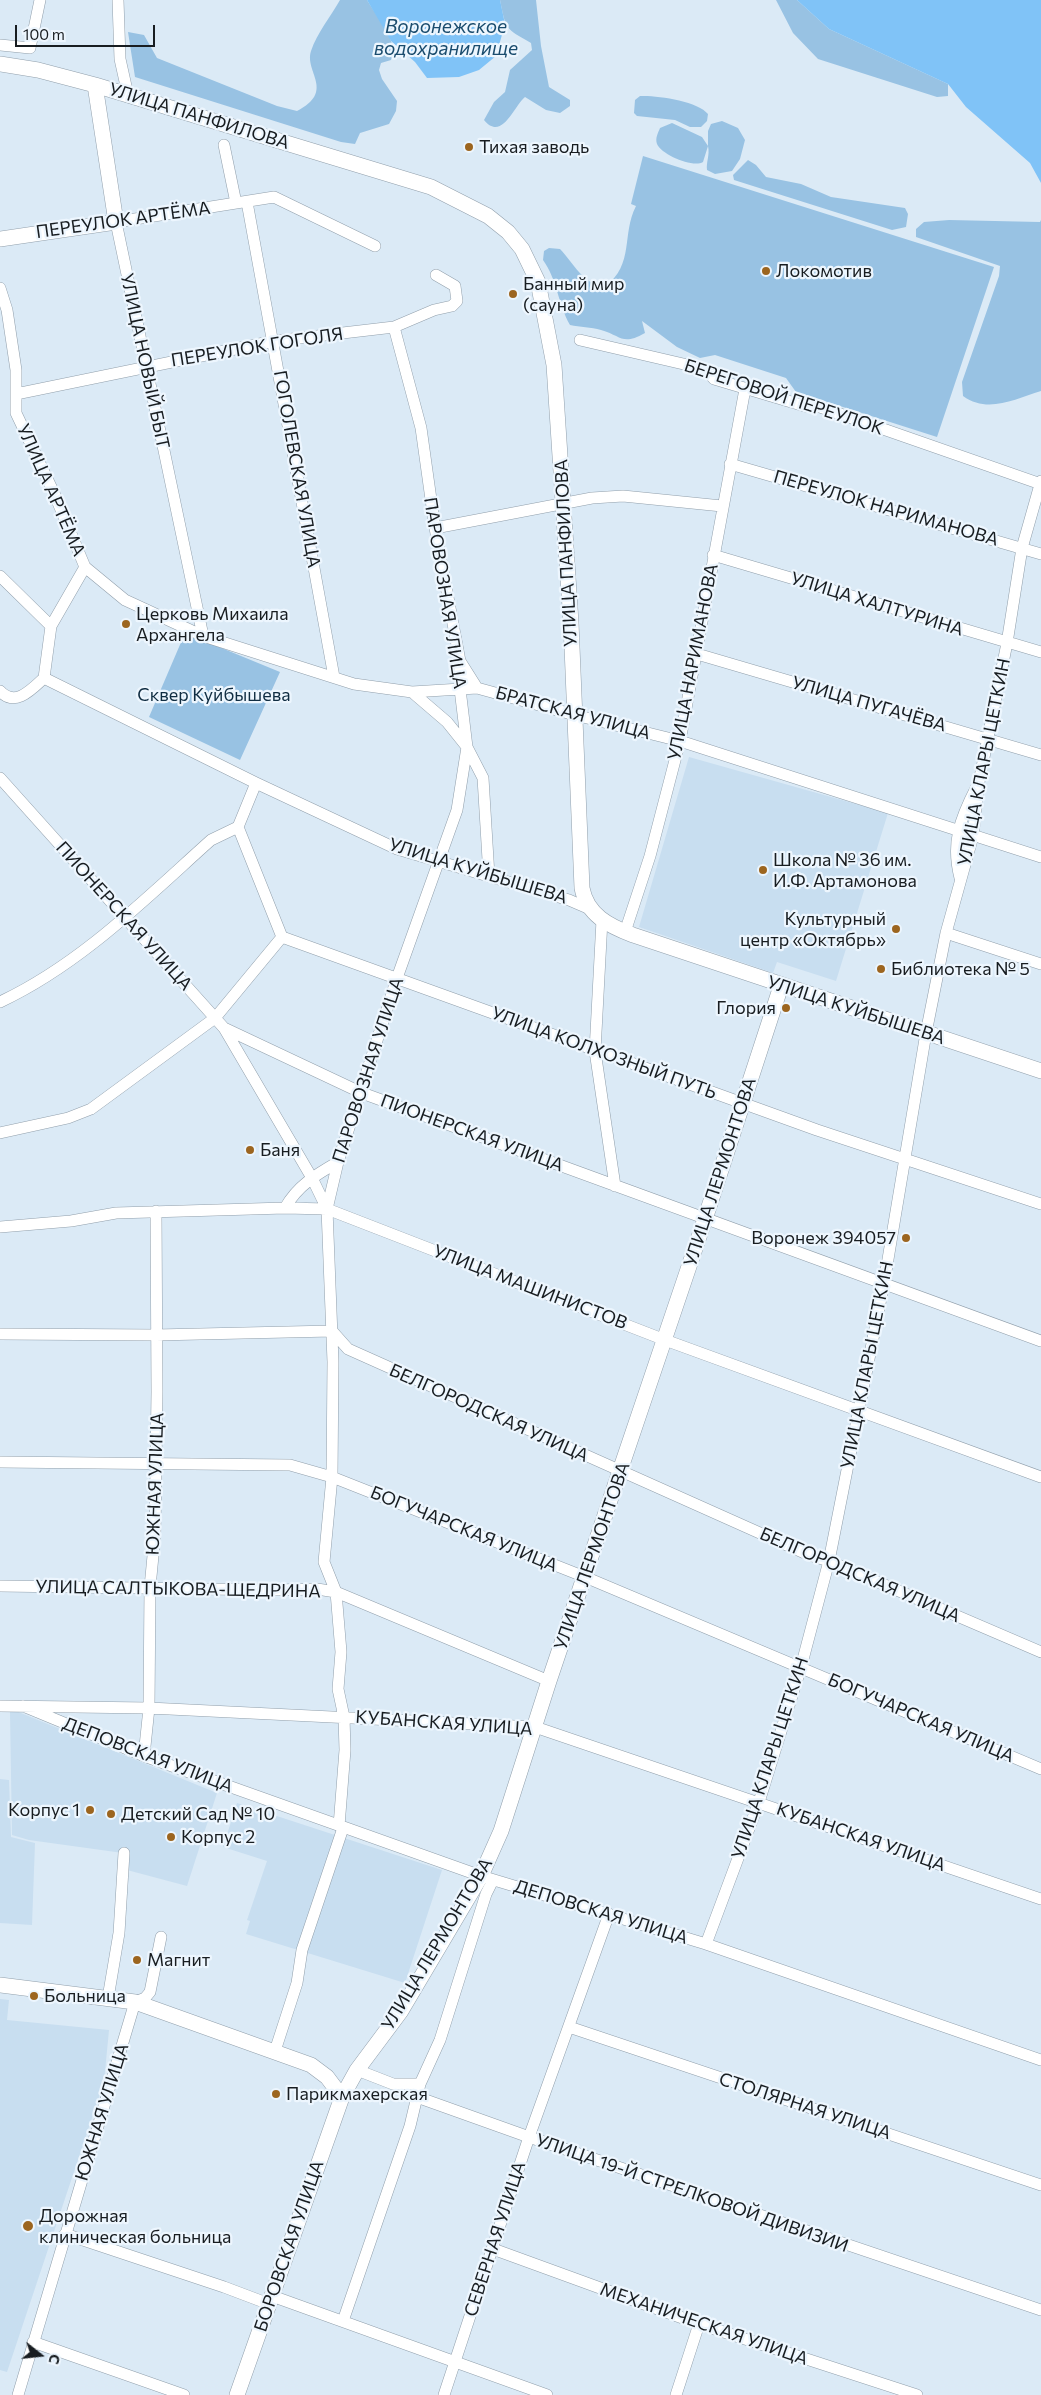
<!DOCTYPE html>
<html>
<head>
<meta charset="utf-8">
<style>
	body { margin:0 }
	#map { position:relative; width:1041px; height:2395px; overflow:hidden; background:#dbeaf6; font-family:Commissioner,sans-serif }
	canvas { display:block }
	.north { position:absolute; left:15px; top:2330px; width:50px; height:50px; -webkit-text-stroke:4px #edf6fe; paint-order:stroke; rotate:106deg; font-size:14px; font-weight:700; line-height:20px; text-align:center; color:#181d21 }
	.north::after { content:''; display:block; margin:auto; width:18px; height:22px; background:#181d21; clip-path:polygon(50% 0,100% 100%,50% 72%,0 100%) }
	.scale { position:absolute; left:15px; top:25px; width:140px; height:22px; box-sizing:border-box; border:2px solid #181d21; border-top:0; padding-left:6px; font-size:15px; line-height:18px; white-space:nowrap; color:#181d21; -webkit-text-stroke:4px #edf6fe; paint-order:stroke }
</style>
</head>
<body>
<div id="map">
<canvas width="1041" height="2395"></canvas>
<div class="north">С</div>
<div class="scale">100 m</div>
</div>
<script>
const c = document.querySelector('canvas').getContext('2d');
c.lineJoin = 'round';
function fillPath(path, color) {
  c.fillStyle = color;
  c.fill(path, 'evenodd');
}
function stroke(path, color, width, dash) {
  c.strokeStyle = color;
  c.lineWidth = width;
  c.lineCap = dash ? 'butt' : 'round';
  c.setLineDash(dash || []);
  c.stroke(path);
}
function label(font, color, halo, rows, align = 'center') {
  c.font = font + ' Commissioner,sans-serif';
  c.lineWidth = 4.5;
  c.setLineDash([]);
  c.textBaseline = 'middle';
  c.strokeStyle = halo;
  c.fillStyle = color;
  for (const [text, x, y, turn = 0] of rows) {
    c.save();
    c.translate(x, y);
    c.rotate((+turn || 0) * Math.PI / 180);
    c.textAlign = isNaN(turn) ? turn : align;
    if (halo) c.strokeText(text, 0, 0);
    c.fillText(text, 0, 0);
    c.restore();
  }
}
fillPath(new Path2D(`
	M689,757L888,813L836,981L777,962L773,973L639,927Z
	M16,1711L217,1793L187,1886L127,1870L130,1854L29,1840L12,1835L10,1712Z
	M0,1779L9,1780L11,1837L35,1843L32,1925L0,1923Z
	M237,1803L442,1870L405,1983L246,1934L250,1921L247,1920L267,1861L223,1847Z
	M0,1999L9,2000L7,2020L109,2030L104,2082L7,2372L0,2370Z`), '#c8def0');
fillPath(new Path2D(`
	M340,0H367C377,17 399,40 391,60L381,63L379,70L382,79L397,101L396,111L389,124L360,133L355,144L341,142L135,77L128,32L144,35L157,58L277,106L297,111C336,91 304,72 311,51C317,33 331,16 340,0Z
	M500,0H536L541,46L549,87L570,100V106L560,113L546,110L525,97C514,106 502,142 484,120L494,102L505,92L510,70L532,50L531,43C505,28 506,30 500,0Z
	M776,0H797L829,29L948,84V96L937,97L818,59L793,33Z
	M640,96C656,95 698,101 708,114L707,121L701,127H690L675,120L637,116L634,113L635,100Z
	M722,121L738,128L745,140L740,159L732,171L715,174L707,170C706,162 710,155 708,146L703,162C693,168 662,155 657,144C655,138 658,133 660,128L672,123L702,137L708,146V131L711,124Z
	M643,156L994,267L937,437L796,392L786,378L715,355L700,358L677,347L642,321L645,333C622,346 622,336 601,330C591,327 580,327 570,325C558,304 557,279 543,260L544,251L549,248L560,249C574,264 583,284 605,287C635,263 621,236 636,206L631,204Z
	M748,160L756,165L766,177L801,184L831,197L905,208L908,214L906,227L892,230L734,180L733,175Z
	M949,220L1040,222L1041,220V391C1015,399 988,414 963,396L962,382L999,276L1000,266L916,237V229L924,222Z
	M185,633L280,672L240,760L149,717Z`), '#98c2e3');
fillPath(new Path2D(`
	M367,0H500L505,24L496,56L479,70L459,77L427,78L415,62L391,41Z
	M797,0H1041V183L1030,163L966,107L948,84L829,29Z`), '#80c3f7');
const street = new Path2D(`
	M118,0L120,59L128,95
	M0,45L30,48L40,0
	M224,145L236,203
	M247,202L334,677
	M0,288L7,310L16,370V413L54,493L85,567L51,626
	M580,340L705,369L714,379L808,407H820L1041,484
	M16,394L274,341L394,327L434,310L452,306L457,301L455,286L436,275
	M730,464L1041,554
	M435,528L592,498L623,496L722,506
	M713,555L1041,652
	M85,567L125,600L203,636L354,684L412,692L477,688L575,715L680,741L1041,857
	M0,576L51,626L44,678L256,783L397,849L569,900L590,909
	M203,636L116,222L274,197L375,246
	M697,654L1041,755
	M460,661L477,688
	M0,691C15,708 32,689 44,678
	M412,692L447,722L467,747L483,778L489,876
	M0,778L224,1028L362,1093L1041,1341
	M960,878C951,843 960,819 976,788
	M602,920L595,1051L615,1186
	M625,932L650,856L680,741L745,389
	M946,933L1041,964
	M282,937L817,1130L1041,1204
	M0,1002C81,964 145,899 211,840L238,827
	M224,1028L312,1178L327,1209
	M0,1133L68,1118L91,1109L215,1018L282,937L238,827L256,783
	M285,1208C297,1186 317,1174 338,1162
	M0,1227L71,1221L116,1213L285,1208L327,1209L665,1340L1041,1477
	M0,1334L156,1335L332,1331L348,1349L809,1555L829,1561L1041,1652
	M0,1462L290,1465L332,1477L585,1577L1041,1769
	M0,1586L276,1590L317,1589L336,1592L549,1681
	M0,1706L149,1708L535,1727L1041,1899
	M23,1706L144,1756L481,1876L706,1944L1041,2060
	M144,1756L149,1708L150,1587L155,1535L157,1392L156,1211
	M339,1826L345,1750L344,1717L338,1689L341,1652L336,1592L324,1562L332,1477L333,1362L327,1209L338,1162L397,978L457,810L467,747L460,689V661L435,528L421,428L394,327
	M706,1944L759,1802L801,1667L829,1561L884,1283L926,1033L946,933L973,836L979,782L1007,643L1022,548L1041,481
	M108,1998L119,1933L124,1853
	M569,2027L1041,2185
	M275,2051L297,1983L302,1950L343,1828
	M420,2084L440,2040L486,1894L493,1880
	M417,2097L529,2137L1041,2310
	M65,2234L224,2287L269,2304
	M493,2249L699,2324L917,2395
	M272,2296L547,2395
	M343,2321L410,2126L420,2084H393L357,2070
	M33,2342L184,2395
	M18,2395L135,2002L145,1998L150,1992L161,1937
	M444,2395L529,2137L609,1914
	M676,2395L699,2324`);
const secondary = new Path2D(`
	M0,64L38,70L95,85L431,187L488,216L508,232L522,249L538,282L554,365L571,623L582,888C587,915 609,926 633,935L1041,1071
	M0,239L116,222L95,85
	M0,1985L135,2002L311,2065L327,2077L342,2097
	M237,2395L342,2097L357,2070L401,2011L481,1876L501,1831L549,1681L705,1219L781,986`);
stroke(street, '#919fab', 12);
stroke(secondary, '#919fab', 16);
stroke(street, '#fff', 11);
stroke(secondary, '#fff', 15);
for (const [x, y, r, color] of [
	[469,147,5,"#9c651f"],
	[766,271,5,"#9c651f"],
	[513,294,5,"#9c651f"],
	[126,624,5,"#9c651f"],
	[763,870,5,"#9c651f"],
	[896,929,5,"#9c651f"],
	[881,969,5,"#9c651f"],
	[786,1008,5,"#9c651f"],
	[250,1150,5,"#9c651f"],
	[906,1238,5,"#9c651f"],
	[90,1810,5,"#9c651f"],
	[111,1814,5,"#9c651f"],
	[171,1837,5,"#9c651f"],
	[137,1960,5,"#9c651f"],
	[34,1996,5,"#9c651f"],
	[276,2094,5,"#9c651f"],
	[28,2226,6,"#9c651f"]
]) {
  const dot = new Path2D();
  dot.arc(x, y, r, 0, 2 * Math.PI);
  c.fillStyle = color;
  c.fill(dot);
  stroke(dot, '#edf6fe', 2);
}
label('18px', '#181d21', '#edf6fe', [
	["УЛИЦА ПАНФИЛОВА",199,116,17],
	["ПЕРЕУЛОК АРТЁМА",123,220,-8],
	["ПЕРЕУЛОК ГОГОЛЯ",257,347,-9],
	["УЛИЦА НОВЫЙ БЫТ",145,361,78],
	["БЕРЕГОВОЙ ПЕРЕУЛОК",784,397,18],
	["ГОГОЛЕВСКАЯ УЛИЦА",297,469,80],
	["УЛИЦА АРТЁМА",51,490,66],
	["ПЕРЕУЛОК НАРИМАНОВА",886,508,16],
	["УЛИЦА ПАНФИЛОВА",566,553,-93],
	["ПАРОВОЗНАЯ УЛИЦА",445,593,81],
	["УЛИЦА ХАЛТУРИНА",877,604,17],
	["УЛИЦА НАРИМАНОВА",693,662,-79],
	["УЛИЦА ПУГАЧЁВА",869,704,16],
	["БРАТСКАЯ УЛИЦА",573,713,15],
	["УЛИЦА КЛАРЫ ЦЕТКИН",984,762,-79],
	["УЛИЦА КУЙБЫШЕВА",478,871,17],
	["ПИОНЕРСКАЯ УЛИЦА",124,916,48],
	["УЛИЦА КУЙБЫШЕВА",856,1010,18],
	["УЛИЦА КОЛХОЗНЫЙ ПУТЬ",604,1053,20],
	["ПАРОВОЗНАЯ УЛИЦА",368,1070,-72],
	["ПИОНЕРСКАЯ УЛИЦА",472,1133,20],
	["УЛИЦА ЛЕРМОНТОВА",720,1172,-72],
	["УЛИЦА МАШИНИСТОВ",530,1287,21],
	["УЛИЦА КЛАРЫ ЦЕТКИН",867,1365,-79],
	["БЕЛГОРОДСКАЯ УЛИЦА",489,1413,24],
	["ЮЖНАЯ УЛИЦА",155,1484,-88],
	["БОГУЧАРСКАЯ УЛИЦА",464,1529,22],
	["УЛИЦА ЛЕРМОНТОВА",592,1556,-71],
	["БЕЛГОРОДСКАЯ УЛИЦА",860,1575,23],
	["УЛИЦА САЛТЫКОВА-ЩЕДРИНА",178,1589,1],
	["БОГУЧАРСКАЯ УЛИЦА",921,1718,23],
	["КУБАНСКАЯ УЛИЦА",444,1723,4],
	["ДЕПОВСКАЯ УЛИЦА",148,1755,21],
	["УЛИЦА КЛАРЫ ЦЕТКИН",770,1758,-72],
	["КУБАНСКАЯ УЛИЦА",861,1837,19],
	["ДЕПОВСКАЯ УЛИЦА",601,1912,17],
	["УЛИЦА ЛЕРМОНТОВА",437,1944,-59],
	["СТОЛЯРНАЯ УЛИЦА",805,2106,18],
	["ЮЖНАЯ УЛИЦА",102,2112,-73],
	["УЛИЦА 19-Й СТРЕЛКОВОЙ ДИВИЗИИ",692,2193,19],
	["СЕВЕРНАЯ УЛИЦА",495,2239,-72],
	["БОРОВСКАЯ УЛИЦА",289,2246,-71],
	["МЕХАНИЧЕСКАЯ УЛИЦА",704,2324,19]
]);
label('18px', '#181d21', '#edf6fe', [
	["Тихая заводь",479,147],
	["Локомотив",776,271],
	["Банный мир",523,284],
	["(сауна)",523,305],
	["Церковь Михаила",136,614],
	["Архангела",136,635],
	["Школа № 36 им.",773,860],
	["И.Ф. Артамонова",773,881],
	["Культурный",886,919,"right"],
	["центр «Октябрь»",886,940,"right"],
	["Библиотека № 5",891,969],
	["Глория",776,1008,"right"],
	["Баня",260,1150],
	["Воронеж 394057",896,1238,"right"],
	["Корпус 1",80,1810,"right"],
	["Детский Сад № 10",121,1814],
	["Корпус 2",181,1837],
	["Магнит",147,1960],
	["Больница",44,1996],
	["Парикмахерская",286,2094],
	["Дорожная",39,2216],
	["клиническая больница",39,2237]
], 'left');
label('18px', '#102d42', '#edf6fe', [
	["Сквер Куйбышева",214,695]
]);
label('italic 19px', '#1a4c6e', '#edf6fe', [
	["Воронежское",446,27],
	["водохранилище",446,49]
]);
</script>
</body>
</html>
